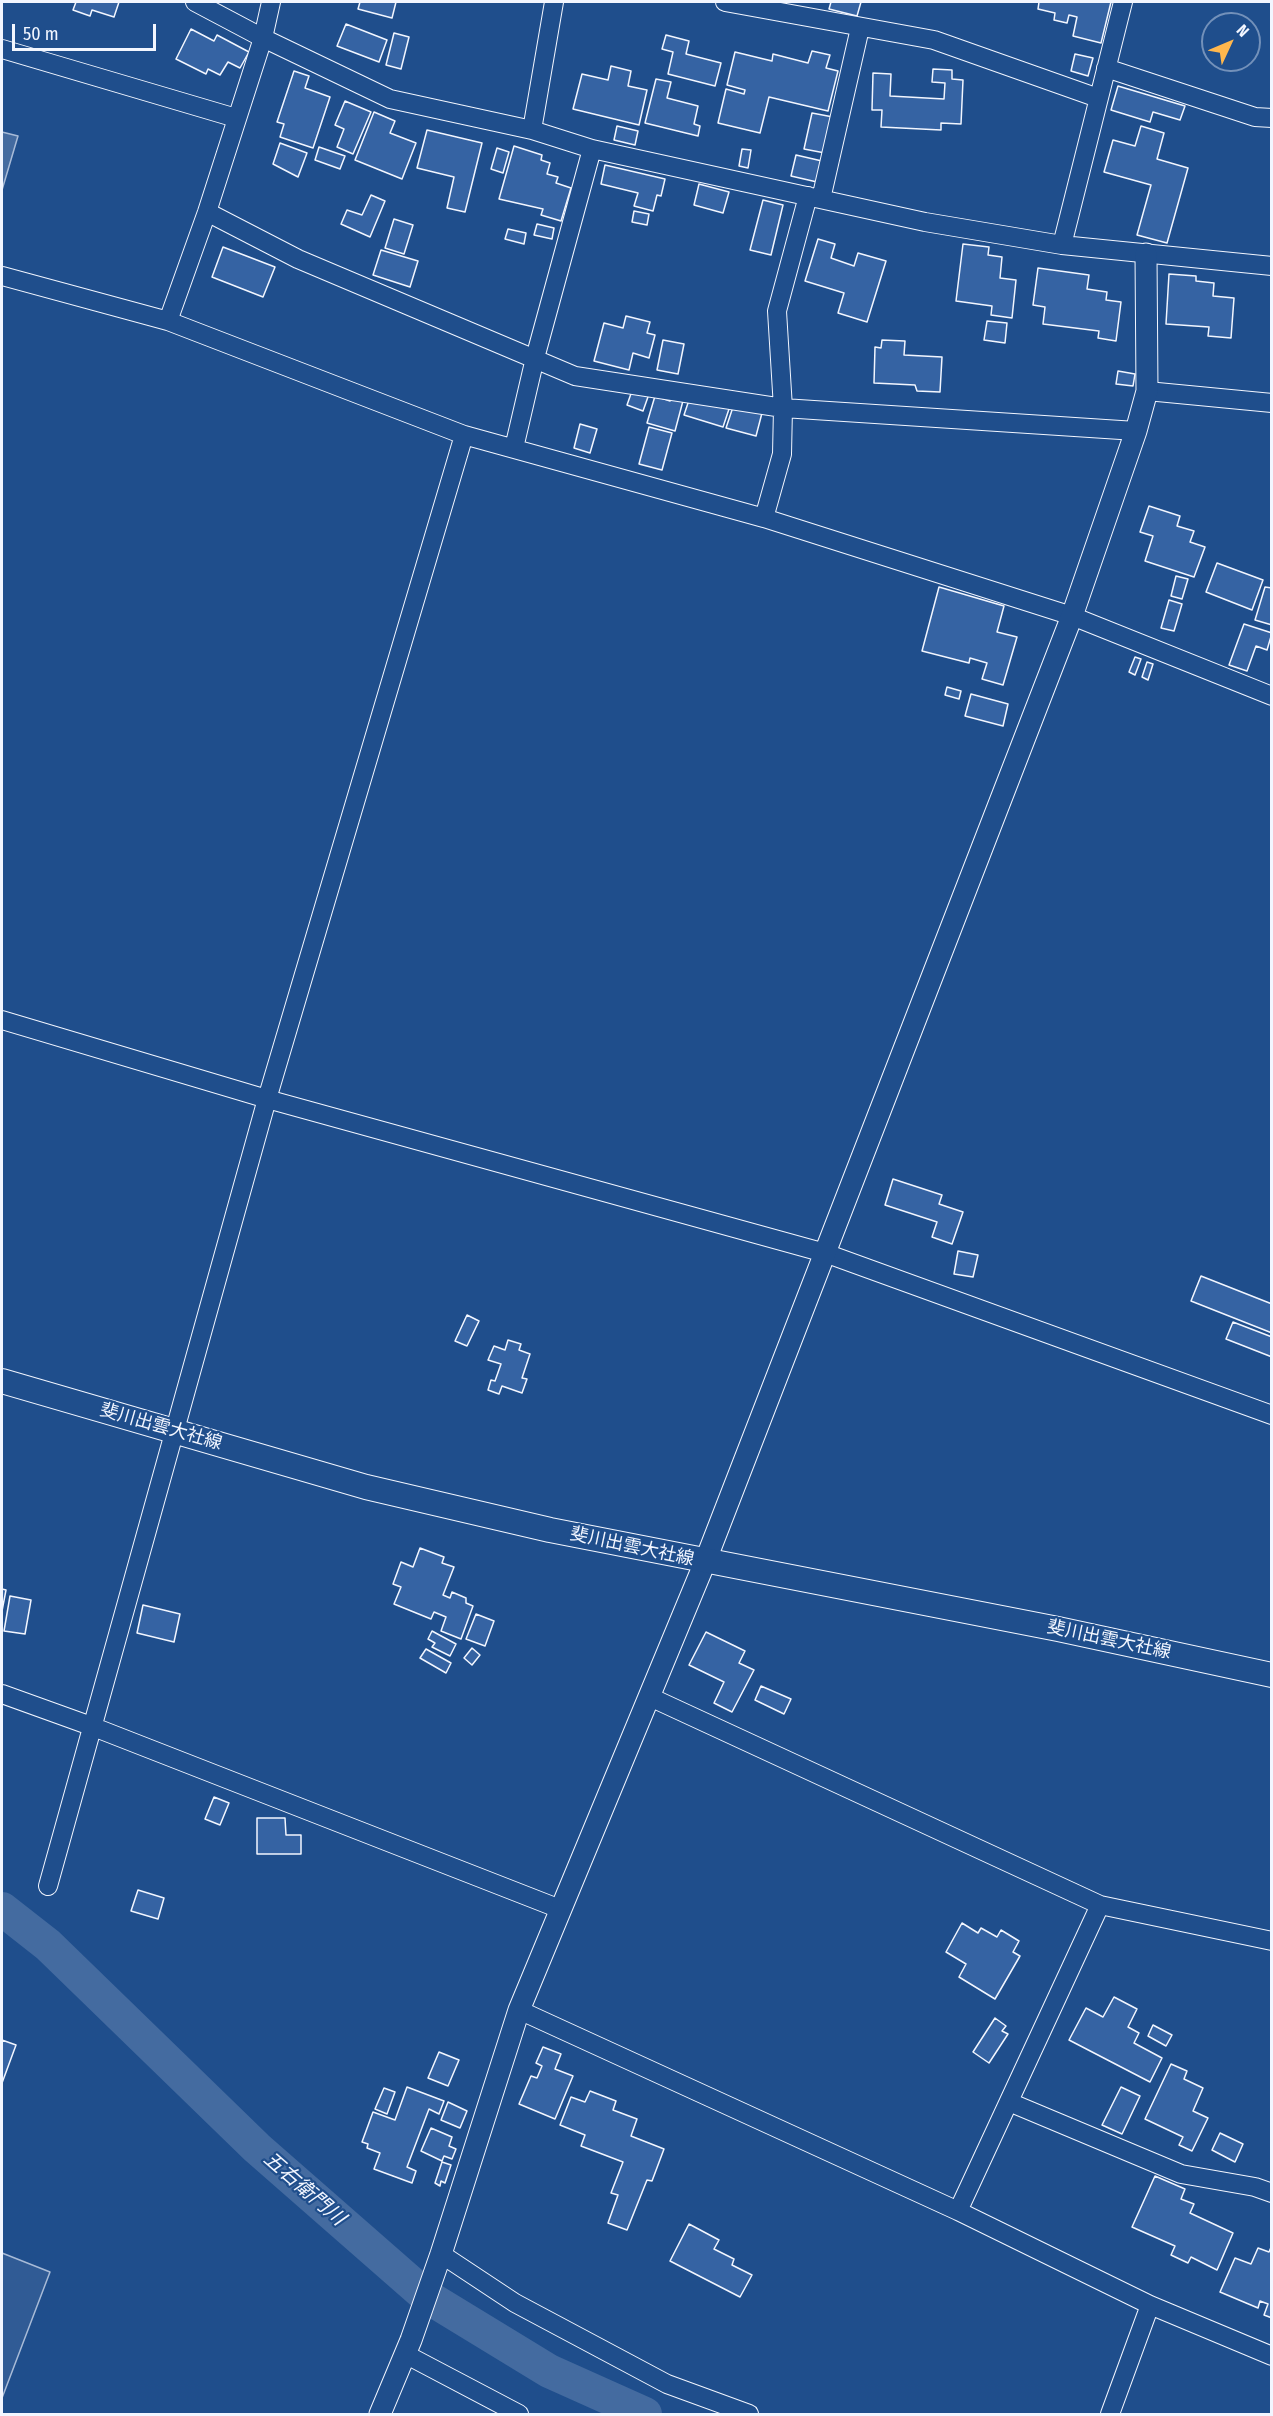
<!DOCTYPE html>
<html>
<head>
<meta charset="utf-8">
<style>
	body { margin:0 }
	#map { position:relative; width:1273px; height:2416px; overflow:hidden; background:#1f4e8c; font-family:"Fira Sans Condensed",sans-serif }
	canvas { display:block }
	.frame { position:absolute; inset:0; border:3px solid #f2f6ff; pointer-events:none }
	.north { position:absolute; left:1201px; top:12px; width:60px; height:60px; box-sizing:border-box; background:#1f4e8c; border:2px solid #7391ba; border-radius:50%; rotate:46deg; font-size:16px; font-weight:700; line-height:24px; text-align:center; color:#f2f6ff }
	.north::after { content:''; display:block; margin:auto; width:21px; height:27px; background:#ffb74d; clip-path:polygon(50% 0,100% 100%,50% 72%,0 100%) }
	.scale { position:absolute; left:12px; top:24px; width:144px; height:27px; box-sizing:border-box; border:3px solid #f2f6ff; border-top:0; padding-left:8px; font-size:18px; line-height:21px; white-space:nowrap; color:#f2f6ff; -webkit-text-stroke:4px #1f4e8c; paint-order:stroke }
</style>
</head>
<body>
<div id="map">
<canvas width="1273" height="2416"></canvas>
<div class="frame"></div>
<div class="north">N</div>
<div class="scale">50 m</div>
</div>
<script>
const c = document.querySelector('canvas').getContext('2d');
c.lineJoin = 'round';
function fillPath(path, color) {
  c.fillStyle = color;
  c.fill(path, 'evenodd');
}
function stroke(path, color, width, dash) {
  c.strokeStyle = color;
  c.lineWidth = width;
  c.lineCap = dash ? 'butt' : 'round';
  c.setLineDash(dash || []);
  c.stroke(path);
}
function label(font, color, halo, rows, align = 'center') {
  c.font = font + ' "Fira Sans Condensed","Noto Sans JP",sans-serif';
  c.lineWidth = 4.5;
  c.setLineDash([]);
  c.textBaseline = 'middle';
  c.strokeStyle = halo;
  c.fillStyle = color;
  for (const [text, x, y, turn = 0] of rows) {
    c.save();
    c.translate(x, y);
    c.rotate((+turn || 0) * Math.PI / 180);
    c.textAlign = isNaN(turn) ? turn : align;
    if (halo) c.strokeText(text, 0, 0);
    c.fillText(text, 0, 0);
    c.restore();
  }
}
const built = new Path2D(`
	M2,2253L50,2272L2,2398Z`);
fillPath(built, '#305b95');
stroke(built, '#a8bbd7', 1.5);
const water = new Path2D(`
	M2,132L18,136L2,190Z`);
fillPath(water, '#446ba0');
stroke(water, '#a8bbd7', 1.5);
stroke(new Path2D(`
	M2,1909L48,1945L257,2148L426,2296L549,2371L645,2414`), '#446ba0', 34);
const building = new Path2D(`
	M73,2H119L114,17L92,10L90,16L73,10L76,2Z
	M360,2H396L392,18L358,9Z
	M831,2H861L857,16L829,9Z
	M1039,2H1111L1101,43L1073,36L1077,17L1069,15L1067,23L1054,20L1055,13L1038,9Z
	M346,24L387,40L379,62L337,46Z
	M191,29L214,41L217,35L249,52L240,68L228,62L220,75L208,69L206,74L176,59Z
	M394,33L409,37L401,69L386,65Z
	M666,35L689,41L686,54L721,63L715,86L668,74L673,52L662,49Z
	M812,51L830,55L826,68L838,71L828,111L769,97L760,133L718,123L726,89L744,94L745,90L727,85L735,52L772,61L773,54L808,63Z
	M1075,54L1093,58L1088,76L1071,71Z
	M611,66L631,71L628,86L647,90L639,125L573,109L582,74L608,80Z
	M933,69L952,70V79L963,80L961,124L941,123V130L881,127L882,110H872L873,73L891,74L890,96L944,99L945,83L932,82Z
	M294,71L309,76L305,88L330,97L313,148L280,137L284,124L277,122Z
	M656,79L671,82L667,98L698,106L694,124L700,126L698,136L645,123Z
	M1118,86L1185,106L1180,120L1153,112L1150,122L1111,110Z
	M345,101L371,112L353,154L337,147L344,129L335,125Z
	M374,112L395,121L390,133L416,143L402,179L355,160Z
	M812,113L833,117L825,153L804,149Z
	M617,126L638,131L635,145L614,140Z
	M1141,126L1164,133L1157,159L1188,168L1167,243L1137,235L1151,185L1104,172L1113,140L1135,146Z
	M427,130L482,143L465,212L447,208L454,177L417,168Z
	M280,143L307,153L298,177L273,164Z
	M514,146L542,155L541,160L550,163L547,174L558,177L556,183L571,188L561,221L541,215L543,209L499,199Z
	M319,147L345,156L340,169L315,160Z
	M497,148L509,152L503,173L491,169Z
	M742,149L751,150L748,168L739,166Z
	M796,155L822,161L817,182L791,176Z
	M605,165L665,179L661,196L657,195L653,211L634,206L638,193L601,184Z
	M699,184L729,192L723,213L694,205Z
	M371,195L385,201L370,237L341,224L347,210L362,215Z
	M763,200L783,205L771,255L750,250Z
	M634,211L649,214L647,225L632,222Z
	M394,219L413,225L404,254L385,248Z
	M537,224L554,228L552,239L534,235Z
	M508,229L526,233L524,244L505,239Z
	M818,239L835,244L831,258L854,266L858,253L886,261L867,322L838,313L844,293L805,281Z
	M963,244L989,247L988,255L1002,257L1000,278L1016,280L1012,318L991,315L992,306L956,301Z
	M223,247L275,267L263,297L212,277Z
	M381,250L418,261L410,287L373,275Z
	M1038,268L1089,275L1087,289L1107,292L1106,300L1121,302L1116,341L1098,338L1099,331L1043,324L1045,307L1033,305Z
	M1169,274L1196,276V281L1214,283L1213,296L1234,298L1231,338L1208,336L1209,327L1166,324Z
	M626,316L650,322L647,333L655,335L649,358L633,353L629,370L594,361L604,323L623,328Z
	M987,321L1007,323L1005,343L984,340Z
	M663,340L684,344L678,374L657,370Z
	M882,340L905,341L904,355L942,357L940,392L917,391L915,385L874,383L875,347L881,348Z
	M1118,371L1135,374L1133,386L1116,384Z
	M633,388L649,394L643,411L627,405Z
	M672,394L684,397L675,431L647,423L655,396L670,401Z
	M691,394L730,406L723,427L684,415Z
	M734,404L762,413L756,436L726,428Z
	M580,424L597,429L590,453L574,448Z
	M649,427L672,433L662,470L639,464Z
	M1149,506L1180,516L1177,526L1194,531L1190,542L1205,547L1194,577L1145,561L1153,536L1140,532Z
	M1217,563L1263,580L1252,610L1206,592Z
	M1176,576L1188,579L1182,599L1171,596Z
	M939,587L1004,606L997,632L1017,637L1003,685L982,679L987,663L970,658L969,663L922,651Z
	M1265,587L1272,588V625L1255,620Z
	M1169,600L1182,604L1174,631L1161,628Z
	M1244,624L1272,633L1267,650L1256,646L1247,671L1229,665Z
	M1135,657L1141,659L1135,675L1129,672Z
	M1147,662L1153,664L1148,680L1142,677Z
	M947,687L961,691L959,699L945,695Z
	M971,694L1008,704L1003,726L965,716Z
	M893,1179L942,1195L939,1204L963,1212L952,1244L932,1237L937,1222L885,1205Z
	M958,1251L978,1255L973,1277L954,1274Z
	M1201,1276L1272,1304V1333L1191,1301Z
	M467,1315L479,1321L467,1346L455,1341Z
	M1233,1322L1272,1337V1357L1226,1339Z
	M508,1340L521,1344L519,1350L530,1354L522,1378L527,1379L522,1393L502,1386L499,1394L488,1390L491,1380L495,1381L501,1364L488,1360L494,1346L505,1350Z
	M420,1548L444,1557L442,1563L454,1567L443,1595L450,1598L452,1592L466,1598V1603L473,1606L461,1639L441,1631L446,1617L434,1612L431,1619L394,1604L401,1587L393,1584L401,1562L413,1567Z
	M2,1589L6,1590L2,1611Z
	M10,1596L31,1600L25,1634L4,1631Z
	M143,1605L180,1614L174,1642L137,1633Z
	M476,1614L494,1621L485,1646L466,1639Z
	M432,1631L456,1644L450,1656L432,1647L435,1643L428,1639Z
	M706,1632L745,1651L739,1663L754,1670L732,1712L714,1703L724,1682L689,1665Z
	M472,1648L480,1655L472,1665L464,1658Z
	M426,1649L451,1663L446,1673L420,1658Z
	M761,1686L791,1699L784,1714L755,1700Z
	M214,1797L229,1803L220,1825L205,1819Z
	M257,1818H285L286,1835H301V1854H257Z
	M138,1890L164,1898L158,1919L131,1911Z
	M962,1923L978,1933L981,1928L997,1937L1001,1930L1019,1941L1013,1952L1020,1956L995,1999L959,1977L966,1964L946,1952Z
	M1114,1997L1137,2009L1128,2027L1139,2033L1134,2043L1162,2058L1150,2082L1069,2040L1086,2008L1103,2017Z
	M995,2018L1006,2026L1002,2031L1008,2034L989,2063L973,2052Z
	M1153,2025L1172,2035L1166,2046L1148,2036Z
	M2,2040L16,2045L2,2083Z
	M543,2047L561,2054L555,2069L573,2076L555,2119L519,2104L531,2076L537,2078L542,2066L536,2063Z
	M439,2052L459,2060L448,2086L428,2078Z
	M1171,2064L1187,2071L1184,2079L1203,2088L1193,2111L1208,2118L1192,2151L1179,2145L1183,2137L1145,2119Z
	M407,2087L444,2101L439,2114L429,2109L407,2167L416,2171L412,2183L374,2169L380,2153L367,2148L368,2144L362,2142L373,2112L395,2120Z
	M1121,2087L1140,2096L1122,2134L1102,2125Z
	M384,2088L395,2092L387,2114L375,2109Z
	M590,2091L616,2101L613,2110L637,2119L631,2136L664,2149L652,2181L647,2180L627,2230L608,2223L618,2195L611,2193L623,2162L581,2146L585,2135L560,2125L571,2097L585,2102Z
	M448,2102L467,2111L460,2128L441,2120Z
	M431,2128L452,2137L449,2146L456,2149L452,2159L444,2156L442,2161L421,2151Z
	M1220,2133L1243,2144L1235,2162L1212,2150Z
	M442,2162L451,2165L445,2183L441,2181L440,2186L435,2183Z
	M1155,2176L1185,2189L1181,2199L1194,2204L1190,2213L1233,2233L1217,2270L1191,2257L1188,2263L1171,2255L1175,2246L1132,2227Z
	M689,2224L719,2240L714,2249L734,2259L732,2265L752,2275L740,2297L670,2261Z
	M1272,2245V2318L1264,2315L1268,2304L1260,2301L1258,2308L1220,2292L1235,2258L1251,2264L1258,2248L1269,2252Z`);
fillPath(building, '#3563a3');
stroke(building, '#f2f6ff', 1.5);
const minor = new Path2D(`
	M195,2L263,38L390,99L532,130L592,149L925,222L1062,245L1272,266
	M725,2L934,40L1098,98
	M2,49L236,118
	M1106,68L1255,117L1272,118
	M532,130L554,2
	M821,199L860,28
	M207,212L298,259L575,376L783,408L1136,431
	M1062,245L1123,2
	M2,276L168,321L464,435L764,518L1072,616L1272,696
	M168,321L207,212L263,38L271,2
	M1147,391L1272,403
	M514,448L535,358L592,149
	M764,518L782,454L783,408L777,311L808,196
	M2,1020L267,1099L825,1253L1272,1415
	M2,1694L91,1726L560,1909
	M650,1697L1100,1905L1272,1941
	M48,1886L267,1099L464,435
	M519,2010L958,2211L1150,2305L1272,2356
	M1009,2102L1181,2174L1255,2187L1272,2193
	M958,2211L1100,1905
	M441,2254L515,2303L667,2384L749,2414
	M405,2354L519,2414
	M1110,2414L1150,2305`);
const tertiary = new Path2D(`
	M380,2414L411,2340L441,2254L519,2010L705,1562L1072,616L1136,431L1147,391L1146,254`);
const secondary = new Path2D(`
	M2,1381L366,1487L550,1530L1058,1629L1272,1675`);
stroke(minor, '#f2f6ff', 20);
stroke(tertiary, '#f2f6ff', 23);
stroke(secondary, '#f2f6ff', 26);
stroke(minor, '#1f4e8c', 18);
stroke(tertiary, '#1f4e8c', 21);
stroke(secondary, '#1f4e8c', 24);
label('18px', '#f2f6ff', '#1f4e8c', [
	["斐川出雲大社線",161,1427,16],
	["斐川出雲大社線",632,1547,12],
	["斐川出雲大社線",1109,1640,12]
]);
label('italic 20px', '#f2f6ff', '#1f4e8c', [
	["五右衛門川",304,2189,41]
]);
</script>
</body>
</html>
